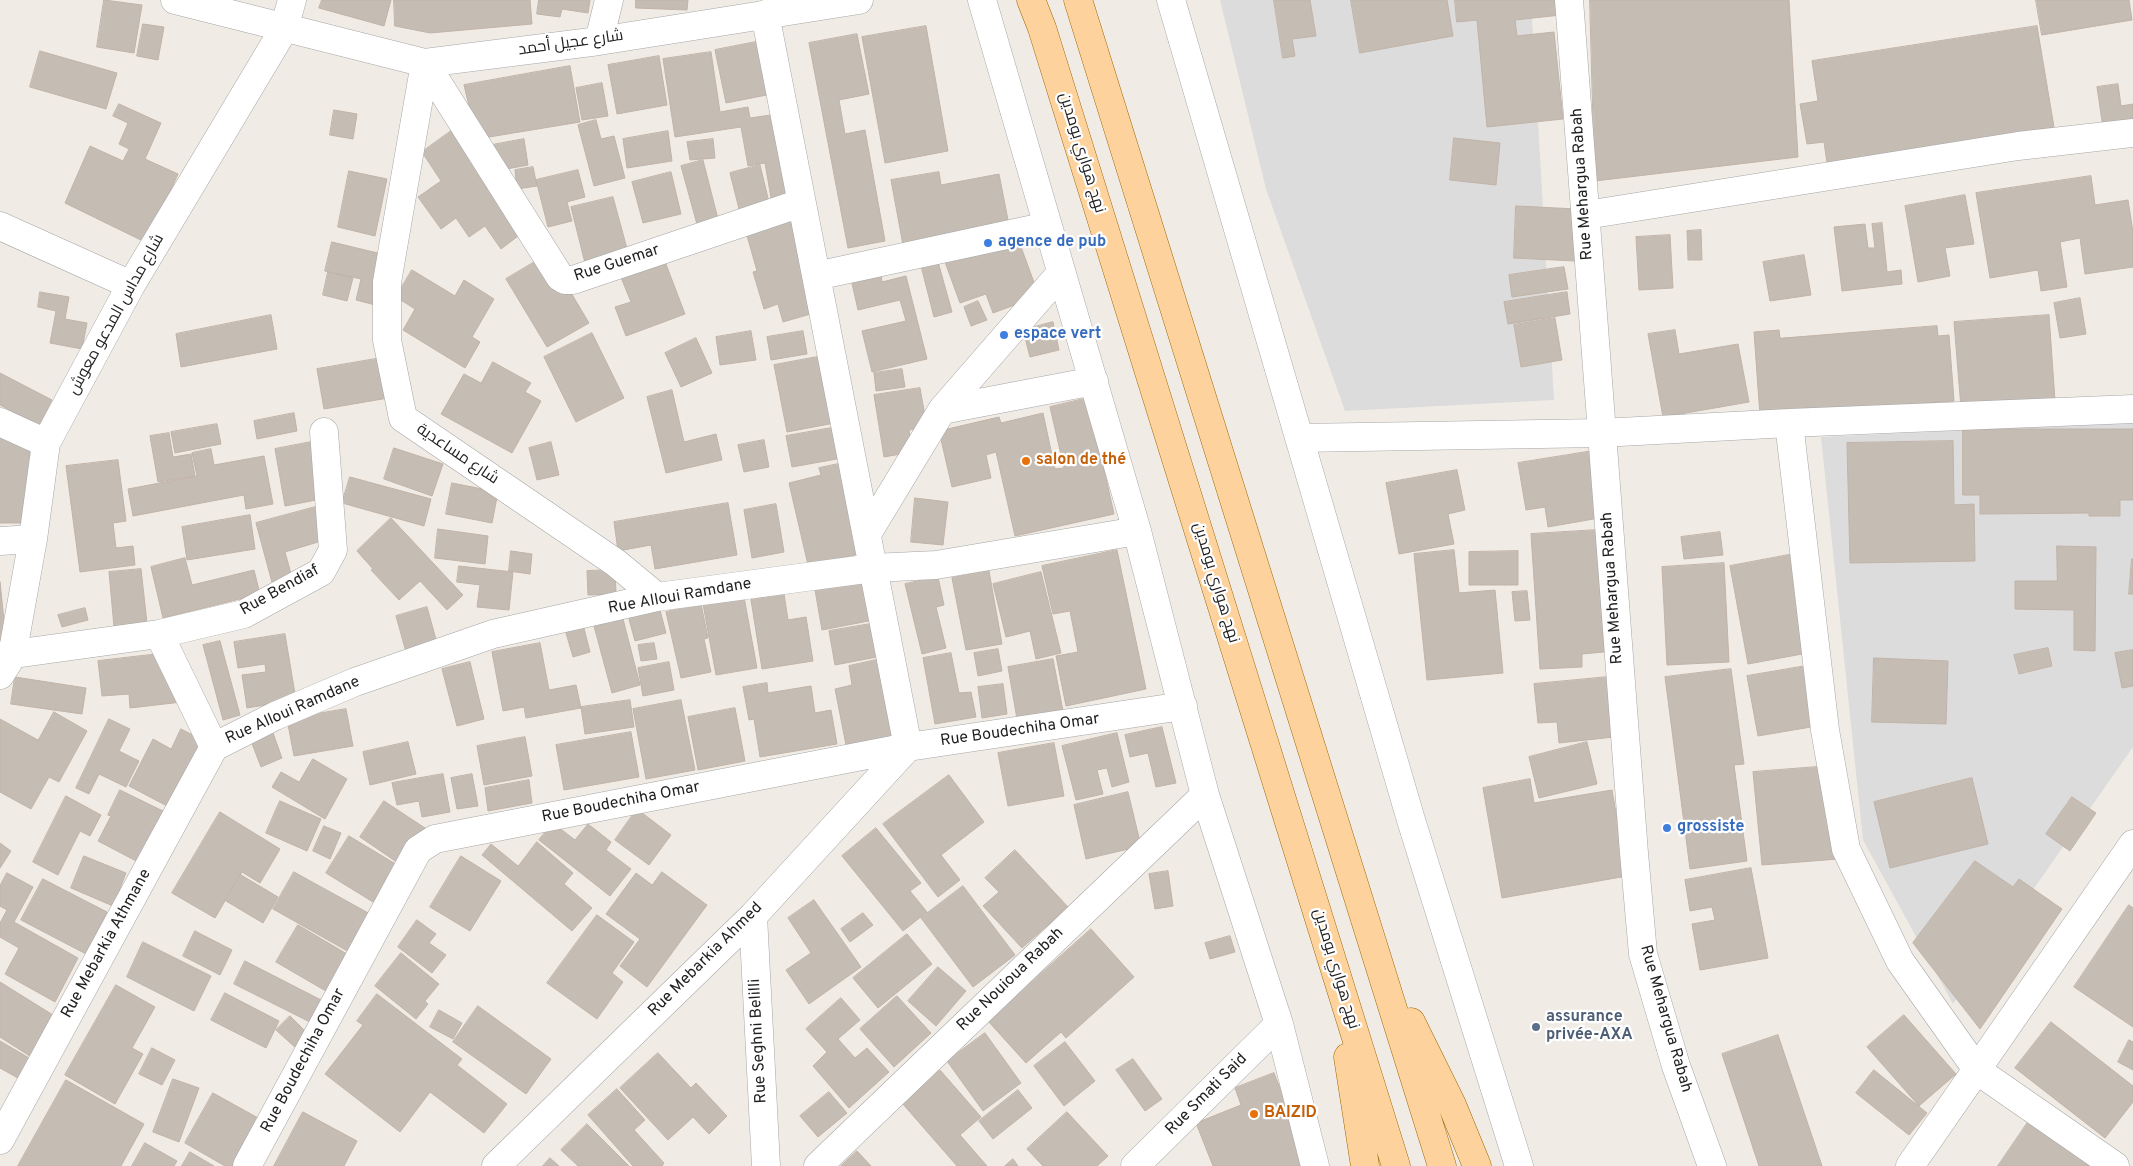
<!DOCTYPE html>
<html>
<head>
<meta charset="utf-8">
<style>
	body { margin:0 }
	canvas { display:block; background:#f0ece5 }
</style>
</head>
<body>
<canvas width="2133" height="1166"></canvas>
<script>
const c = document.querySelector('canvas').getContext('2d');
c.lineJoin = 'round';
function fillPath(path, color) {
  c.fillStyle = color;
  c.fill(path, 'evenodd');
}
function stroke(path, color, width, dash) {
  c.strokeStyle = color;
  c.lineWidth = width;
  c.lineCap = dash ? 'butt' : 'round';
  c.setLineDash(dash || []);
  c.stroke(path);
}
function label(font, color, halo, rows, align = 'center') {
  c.font = font + ' Overpass,Cairo,sans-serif';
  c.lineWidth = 4.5;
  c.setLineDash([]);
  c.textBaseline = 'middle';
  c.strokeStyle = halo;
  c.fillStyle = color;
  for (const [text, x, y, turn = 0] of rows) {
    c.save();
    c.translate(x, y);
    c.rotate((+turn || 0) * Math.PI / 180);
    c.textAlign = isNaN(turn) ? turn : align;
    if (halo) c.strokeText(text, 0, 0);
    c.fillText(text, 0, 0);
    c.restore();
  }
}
fillPath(new Path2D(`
	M1220,0H1531L1554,400L1345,411L1266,189Z
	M2133,422V747L1953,1004L1863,840L1821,437Z`), '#dddcdc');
const building = new Path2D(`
	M104,0L142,5L134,53L97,47Z
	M322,0H391L384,26L319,8Z
	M394,0H530L532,24L430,33L395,26Z
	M539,0H590L588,13L562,9L560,17L537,14Z
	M636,0H688L687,10L636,8Z
	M1274,0H1310L1316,36L1292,39L1295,56L1283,58Z
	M1351,0H1447L1453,36L1360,53Z
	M1455,0H1559L1561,15L1515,20L1517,36L1554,32L1563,119L1487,127L1477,20L1457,22Z
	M1590,0H1789L1798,157L1595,181Z
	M2036,0H2129L2132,20L2042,35Z
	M143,24L164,27L158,60L137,56Z
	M926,26L948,151L885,163L862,37Z
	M2037,26L2054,127L1827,163L1824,142L1807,144L1800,104L1818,101L1812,61Z
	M857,34L869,94L839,100L845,134L865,130L885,241L848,248L809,43Z
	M766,40L777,93L726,103L715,50Z
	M40,51L117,73L106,109L30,87Z
	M711,52L720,112L748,107L750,118L784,113L797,194L771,198L765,163L748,166L741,127L675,137L663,59Z
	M659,56L667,105L617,114L608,65Z
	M570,66L580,122L477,139L464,85Z
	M602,83L608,116L582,120L576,88Z
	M2118,84L2121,106L2133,104V124L2103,128L2097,87Z
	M119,104L161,123L145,159L178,174L147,243L65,203L90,146L123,161L129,149L119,144L128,123L113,116Z
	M334,110L357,114L353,139L330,135Z
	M596,120L601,139L614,136L625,178L594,186L578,125Z
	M451,131L522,233L501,249L485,226L469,237L456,218L441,229L418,197L441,181L422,152Z
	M668,131L672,161L627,168L623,139Z
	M1454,138L1500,143L1496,185L1450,180Z
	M524,139L528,165L496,171L492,145Z
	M713,139L715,158L690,160L687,142Z
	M703,160L719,223L698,228L681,166Z
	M760,165L769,202L739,209L730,173Z
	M533,167L537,186L517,189L515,170Z
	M578,170L585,197L567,202L572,221L548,227L536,180Z
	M349,171L387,179L375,236L338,227Z
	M671,172L681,214L643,223L632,182Z
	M939,172L941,185L999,174L1009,225L903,245L891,180Z
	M2091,176L2095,205L2128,200L2133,232V267L2085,274L2080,238L2060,242L2067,287L2041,291L2038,270L1990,278L1976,193Z
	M1965,195L1974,244L1945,248L1950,276L1918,282L1905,206Z
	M613,197L629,256L586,267L571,207Z
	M1516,206L1577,209L1575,261L1514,258Z
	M794,218L821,311L783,322L778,304L764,309L753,272L757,271L746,232Z
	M1882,223L1887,272L1901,270L1902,284L1842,291L1834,227L1865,224L1868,248H1875L1872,224Z
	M1701,230L1702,260H1688L1687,231Z
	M1670,235L1673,288L1639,290L1636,237Z
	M1017,236L1039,296L993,313L986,294L960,303L945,262Z
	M332,242L390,256L379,306L356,300L361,279L325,271Z
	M548,254L589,323L547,347L506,279Z
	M1804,255L1811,295L1770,301L1763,262Z
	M937,258L952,312L934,317L920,262Z
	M664,259L685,314L626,336L615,307L631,302L620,275Z
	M1564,267L1568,289L1512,297L1509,275Z
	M412,270L455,296L464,280L494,299L472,337L480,342L465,368L403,330L415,309L396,297Z
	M328,272L353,278L347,301L323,295Z
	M881,273L882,282L906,276L927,359L872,372L862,331L906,321L900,300L858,310L851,279Z
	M40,292L69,297L65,319L87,323L82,349L50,343L56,311L38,307Z
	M1567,292L1570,314L1508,324L1504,302Z
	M2080,298L2086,334L2060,338L2054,303Z
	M978,301L987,320L971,326L964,307Z
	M271,315L277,349L181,367L176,334Z
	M2049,315L2055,401L1961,408L1954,322Z
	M1555,318L1562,360L1521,367L1514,325Z
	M1053,322L1059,350L1030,357L1023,330Z
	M1937,326L1938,336L1949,335L1954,401L1760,416L1754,332L1779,330L1780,338Z
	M1675,330L1679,354L1738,344L1749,402L1663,417L1648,334Z
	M751,331L756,360L720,365L716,337Z
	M803,331L807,354L771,360L767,337Z
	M592,333L624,398L576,422L544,357Z
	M696,338L712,373L681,387L665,353Z
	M828,355L840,422L787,432L774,365Z
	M387,357L394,397L324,409L317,369Z
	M493,362L531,383L525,392L541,401L512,453L441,414L464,374L481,383Z
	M902,369L905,387L876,391L874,373Z
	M0,373L52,400L39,425L0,405Z
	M920,388L927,427L909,430L912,452L884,457L874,395Z
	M672,390L684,442L716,434L722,460L666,473L647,397Z
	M1088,398L1114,514L1015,536L996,452L986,455L991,478L952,487L939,431L999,417L1001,423L1043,413L1055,469L1064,468L1050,407Z
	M294,413L297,431L257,439L254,421Z
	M217,424L221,444L175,453L171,432Z
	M843,426L848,457L792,467L786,436Z
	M1963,429H2133V500H2120V516H2089V513L1980,514V495H1963Z
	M169,433L173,457L191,454L195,476L158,482L150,436Z
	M0,437H29L31,523H0Z
	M764,440L769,467L744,472L738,445Z
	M316,441L327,498L285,506L275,449Z
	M1953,441L1954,505L1974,504L1975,561L1850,563L1847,443Z
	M551,442L559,475L537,480L529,448Z
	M394,448L443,464L432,496L384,479Z
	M211,449L214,465L264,456L273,504L246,509L244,495L133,516L128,489L197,476L192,453Z
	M1593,451L1605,517L1548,527L1545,507L1526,510L1518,463Z
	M118,460L126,521L113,523L116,548L133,546L135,565L80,572L66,466Z
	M848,462L869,552L808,565L789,483L821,475L819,468Z
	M1457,470L1465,510L1448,514L1454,544L1399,554L1386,483Z
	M350,477L431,499L424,526L342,503Z
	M452,483L498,492L492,523L446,514Z
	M915,498L948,502L943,545L911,542Z
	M728,503L737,555L655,569L651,545L618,551L614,522Z
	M776,504L784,552L752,558L744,510Z
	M319,506L328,539L285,552L293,581L273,586L256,523Z
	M250,515L255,549L187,560L182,527Z
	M391,518L463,595L447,610L420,581L399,600L371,570L373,569L357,551Z
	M438,529L488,536L485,564L435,558Z
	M1597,530L1604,652L1582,654V667L1540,669L1531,534Z
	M1720,532L1723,555L1684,559L1681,537Z
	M2057,546L2096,547L2095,651L2074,650V610L2015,609V581H2057Z
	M1117,550L1146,689L1066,706L1056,656L1078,652L1070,611L1053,614L1042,566Z
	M1454,550L1459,593L1495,590L1503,673L1427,680L1414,554Z
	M511,551L532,554L530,574L509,571Z
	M1518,551V585H1469V552Z
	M1794,554L1813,652L1748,664L1730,566Z
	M185,558L192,585L254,570L260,594L163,618L151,567Z
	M2132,559H2133V594H2129Z
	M1724,563L1729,662L1667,665L1662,567Z
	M459,566L513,572L509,610L477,607L480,585L457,582Z
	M141,569L147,623L114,627L109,572Z
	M615,570L616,594L588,595L587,571Z
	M989,571L1002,644L966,650L952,578Z
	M1041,572L1061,653L1036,659L1030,631L1006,637L993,584Z
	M938,577L944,605L936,607L946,648L922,654L905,584Z
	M872,579L879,619L822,630L815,590Z
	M0,582L6,640L0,641Z
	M1527,591L1530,620L1515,621L1512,592Z
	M784,594L788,620L806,617L813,661L762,669L751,600Z
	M744,597L757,668L716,675L703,604Z
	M701,604L708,638L704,639L711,672L681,678L666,612Z
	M427,607L437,643L406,652L396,616Z
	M85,608L88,620L62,627L58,615Z
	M660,610L666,633L635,641L629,619Z
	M623,619L640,685L612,693L594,626Z
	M876,623L882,656L835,665L829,631Z
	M584,628L590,652L573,657L566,633Z
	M285,634L296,700L247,708L242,675L266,672L265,664L238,668L234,642Z
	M220,641L240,715L223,720L203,645Z
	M540,643L549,690L576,685L581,708L526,718L524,707L503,711L492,652Z
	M654,643L657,659L641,661L638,645Z
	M2048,648L2052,666L2019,674L2014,655Z
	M998,649L1002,671L978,676L974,653Z
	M2133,650V686L2122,688L2115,653Z
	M176,652L182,702L130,708L129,694L102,696L98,661Z
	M951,653L959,693L971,692L976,717L935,724L923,658Z
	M885,658L900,735L846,745L835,689L852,685L849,666Z
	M1874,658L1948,661L1946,724L1872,722Z
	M1053,659L1063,711L1017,719L1008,667Z
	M470,662L484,719L457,726L442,669Z
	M669,662L674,690L643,696L638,668Z
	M1806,666L1817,726L1758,736L1747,676Z
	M1731,669L1744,764L1734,765L1747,861L1690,869L1665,677Z
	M15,677L86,688L82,714L11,704Z
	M1608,677L1614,737L1559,743L1557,722L1538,723L1534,684Z
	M767,683L768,693L811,686L815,713L831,710L837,744L760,757L754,719L749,720L743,687Z
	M1003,684L1007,714L982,718L978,687Z
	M630,700L634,727L585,734L581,707Z
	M681,700L695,770L646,779L633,709Z
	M735,708L745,761L698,770L688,717Z
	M346,709L353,746L294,756L287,719Z
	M54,712L87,731L59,782L49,777L31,809L0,792V719L38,740Z
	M109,719L130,729L119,751L139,761L126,787L99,774L89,794L76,788Z
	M1162,727L1176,783L1156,787L1148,753L1130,757L1125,735Z
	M181,729L204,741L169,807L129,786L153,739L171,749Z
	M631,732L639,777L564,790L556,745Z
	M273,733L282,758L261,767L251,741Z
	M1117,733L1129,782L1112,787L1107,768L1097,770L1103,794L1076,800L1062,746Z
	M525,737L532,776L484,785L477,746Z
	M408,742L416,774L370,785L363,752Z
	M1587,742L1597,784L1539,798L1529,757Z
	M1054,743L1064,796L1008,806L998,753Z
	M313,759L347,779L325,819L272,787L281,772L299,782Z
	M1830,766L1838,859L1762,865L1753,772Z
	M443,774L450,812L422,817L419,801L397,805L392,783Z
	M472,774L478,806L457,809L451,778Z
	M949,775L984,822L941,855L960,880L938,897L883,824Z
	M1972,778L1988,844L1890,868L1874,802Z
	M1530,779L1534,803L1612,790L1627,876L1502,898L1483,788Z
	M529,780L532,803L488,811L485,788Z
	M120,790L165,812L140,863L98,841L111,816L108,815Z
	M1128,792L1141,846L1086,859L1074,805Z
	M66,796L101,815L90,836L80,831L58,875L33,862Z
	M2072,797L2096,813L2070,851L2046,834Z
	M280,801L321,819L307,851L266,833Z
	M384,801L428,830L404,867L360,837Z
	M637,809L671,835L649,865L615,840Z
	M220,812L280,849L260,883L242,872L215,918L172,893Z
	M553,823L575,840L588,824L611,842L606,850L631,869L610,896L539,840Z
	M324,826L341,833L330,859L313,851Z
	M876,828L921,883L910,891L927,912L903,931L842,856Z
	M349,836L404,869L381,907L326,873Z
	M537,842L573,873L564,884L592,908L572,931L482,855L491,844L518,866Z
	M0,843L11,851L0,868Z
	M1015,850L1068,907L1022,948L983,906L999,892L985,878Z
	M84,856L126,873L113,906L71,888Z
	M461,856L501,881L470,931L430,907Z
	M1975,861L2013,887L2019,879L2062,909L1980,1029L1913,943Z
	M1751,868L1768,958L1700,970L1692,924L1715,920L1712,907L1690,911L1685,880Z
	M1168,871L1173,906L1155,909L1149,874Z
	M294,872L372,915L351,953L273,909Z
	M662,872L707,905L647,987L620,966L640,939L606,914L636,873L652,885Z
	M7,873L33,887L14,922L78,958L55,1002L5,974L19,948L0,937V923L7,910L0,906V886Z
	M241,875L278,897L263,923L226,901Z
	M43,879L107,912L86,954L21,920Z
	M963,886L1015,955L973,987L921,918Z
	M814,900L861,967L809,1004L786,970L811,953L788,918Z
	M2129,905L2133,908V1027L2074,987Z
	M863,913L873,925L850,942L841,929Z
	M597,915L634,942L612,973L623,982L597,1019L547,983Z
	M417,920L436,934L429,943L446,955L432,973L398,947Z
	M298,925L352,957L331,994L276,962Z
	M1091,929L1134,977L1066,1038L1061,1032L1026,1063L988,1021Z
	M195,931L232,950L220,975L183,956Z
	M907,934L932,964L878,1008L853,978Z
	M1230,936L1235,952L1210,959L1205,943Z
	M143,942L211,976L194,1011L127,977Z
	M401,953L439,984L425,1001L428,1004L416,1019L375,986Z
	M245,961L323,1001L312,1023L234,984Z
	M938,967L966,991L936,1026L908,1001Z
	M0,982L61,1020L36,1060L0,1037Z
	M116,985L155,1007L132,1048L143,1054L115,1104L65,1075Z
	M225,993L279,1021L266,1048L211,1020Z
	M377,994L462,1059L457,1065L507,1104L484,1133L430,1092L400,1132L325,1074L363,1025L357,1021Z
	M897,996L931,1033L894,1067L860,1029Z
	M841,998L860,1020L838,1039L855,1058L867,1048L889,1072L849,1108L813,1066L827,1052L806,1029Z
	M478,1006L551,1059L526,1094L453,1042Z
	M439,1010L462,1023L453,1039L430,1027Z
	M1904,1015L1956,1074L1919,1106L1867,1047Z
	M290,1016L310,1036L297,1049L276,1030Z
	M2051,1022L2133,1086V1102L2105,1138L2015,1068Z
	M985,1033L1021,1083L983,1111L947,1061Z
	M1778,1035L1822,1166H1759L1722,1054Z
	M2129,1040L2133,1042V1070L2118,1062Z
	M0,1041L36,1062L25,1082L0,1068Z
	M1065,1042L1095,1081L1064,1106L1034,1066Z
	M152,1048L175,1060L162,1085L139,1074Z
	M658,1053L691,1088L696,1083L727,1116L709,1134L693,1117L668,1140L620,1088Z
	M1133,1059L1162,1099L1145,1111L1116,1070Z
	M940,1070L981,1117L960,1135L987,1166H957L902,1103Z
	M1874,1070L1927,1113L1909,1135L1856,1093Z
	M1274,1073L1310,1166H1213L1196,1123L1241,1105L1235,1088Z
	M173,1079L199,1088L179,1142L153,1132Z
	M66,1080L144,1124L121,1166H18Z
	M617,1089L645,1120L634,1130L664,1163L662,1166H633L588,1115Z
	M1018,1090L1032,1108L993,1139L979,1121Z
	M829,1092L847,1113L818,1137L800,1116Z
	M213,1093L260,1119L234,1166H225L185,1143Z
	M303,1112L357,1141L344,1166H274Z
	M1067,1112L1108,1156L1097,1166H1043L1027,1149Z
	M2028,1122L2093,1166H1998Z
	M587,1124L629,1166H578L561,1150Z
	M145,1143L177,1161L174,1166H132Z
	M857,1151L871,1166H841Z
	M190,1152L214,1166H182Z
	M550,1158L559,1166H543Z
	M1013,1159L1018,1166H1005Z`);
fillPath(building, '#c5bcb4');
stroke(building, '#c2b3a7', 1);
const street = new Path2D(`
	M175,0L425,63L599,41L859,0
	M982,0L1137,531L1205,795L1279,1024L1315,1166
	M1171,0L1411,820L1519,1166
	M1569,0L1634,853L1643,954L1676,1066L1712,1166
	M599,41L609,0
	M425,63L387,282V340L403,418L616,563L657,597
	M425,63L560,277L565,280H573L801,203
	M1586,215L2018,146L2133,133
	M0,226L131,285
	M816,276L1048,226
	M942,410L1094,381
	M0,422L46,443
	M1789,423L1825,730L1846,849L1900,961L1978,1071L2115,1166
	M1299,438L1601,433L1789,423L2133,409
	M867,534L942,410L1061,273
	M0,541L33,539
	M159,634L214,747
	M0,656L159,634L244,614L321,572L333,550L324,432
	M0,675L12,656L33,539L46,443L131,285L284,29L292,0
	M214,747L275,716L355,682L493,634L657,597L873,568L936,565L1137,531
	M753,916L766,1166
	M0,1140L214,747
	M247,1166L418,850L435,839L908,747L1183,706
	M496,1166L753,916L908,747L765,14
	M818,1166L1205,795
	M1135,1166L1279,1024
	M1910,1166L2133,844`);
const primary = new Path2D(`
	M1031,0L1042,28L1396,1166
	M1078,0L1442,1166
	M1411,1022L1452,1105L1477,1166
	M1348,1057L1365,1166`);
stroke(street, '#a6a6a6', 29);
stroke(primary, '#9b6500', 29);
stroke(street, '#fff', 28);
stroke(primary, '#fed29c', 28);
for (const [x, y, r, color] of [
	[988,243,5,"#3f7fe0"],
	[1004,335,5,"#3f7fe0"],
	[1026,461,5,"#e8710a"],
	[1667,828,5,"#3f7fe0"],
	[1536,1027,5,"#5c6f8a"],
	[1254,1114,5,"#e8710a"]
]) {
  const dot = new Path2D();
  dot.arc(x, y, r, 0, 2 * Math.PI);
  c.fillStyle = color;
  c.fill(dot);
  stroke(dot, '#fff', 2);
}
label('16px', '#1f1f1f', '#fff', [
	["شارع عجيل أحمد",571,44,-8],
	["نهج هواري بومدين",1081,153,73],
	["Rue Mehargua Rabah",1583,184,-94],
	["Rue Guemar",617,264,-18],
	["شارع مداس المدعو معوش",117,315,-61],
	["شارع مساعدية",457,455,34],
	["نهج هواري بومدين",1215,583,73],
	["Rue Mehargua Rabah",1613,588,-94],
	["Rue Bendiaf",280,591,-29],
	["Rue Alloui Ramdane",680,597,-10],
	["Rue Alloui Ramdane",293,711,-24],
	["Rue Boudechiha Omar",1020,731,-8],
	["Rue Boudechiha Omar",621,803,-11],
	["Rue Mebarkia Athmane",107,944,-61],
	["Rue Mebarkia Ahmed",706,960,-45],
	["نهج هواري بومدين",1335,969,73],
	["Rue Nouioua Rabah",1011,980,-44],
	["Rue Mehargua Rabah",1665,1019,74],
	["Rue Seghni Belilli",759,1041,-93],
	["Rue Boudechiha Omar",304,1061,-62],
	["Rue Smati Said",1207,1095,-45]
]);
label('bold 16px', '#366cbe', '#fff', [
	["agence de pub",998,243],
	["espace vert",1014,335],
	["grossiste",1677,828]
], 'left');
label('bold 16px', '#c56008', '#fff', [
	["salon de thé",1036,461],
	["BAIZID",1264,1114]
], 'left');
label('bold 16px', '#4e5e75', '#fff', [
	["assurance",1546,1018],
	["privée-AXA",1546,1036]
], 'left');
</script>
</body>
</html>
